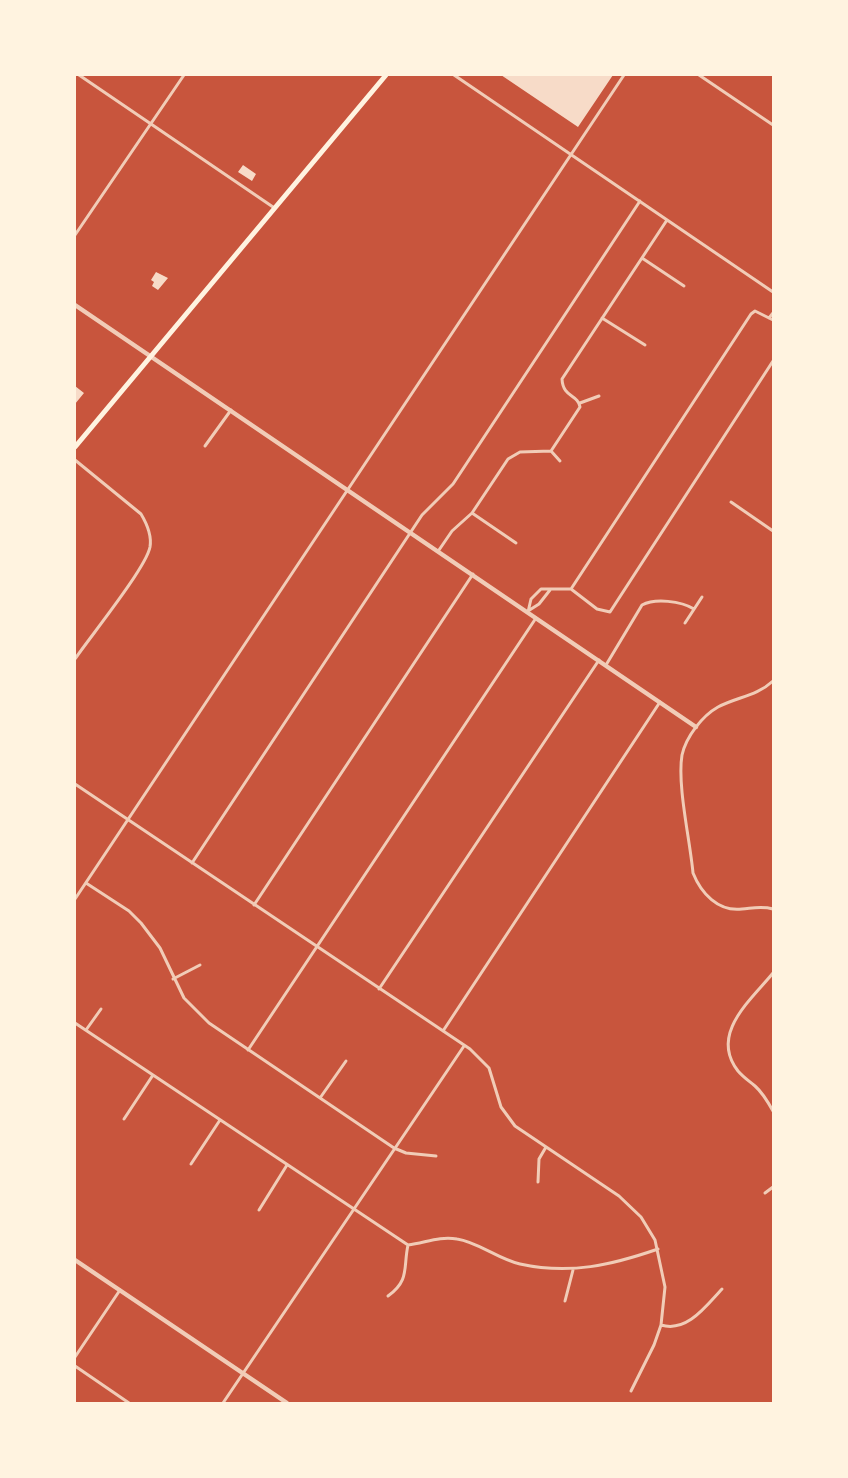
<!DOCTYPE html>
<html>
<head>
<meta charset="utf-8">
<style>
	body { margin:0 }
	#map { position:relative; width:848px; height:1478px; overflow:hidden; background:#c8553d; font-family:Helvetica,sans-serif }
	canvas { display:block }
	.frame { position:absolute; inset:0; border:76px solid #fff3e0; pointer-events:none }
</style>
</head>
<body>
<div id="map">
<canvas width="848" height="1478"></canvas>
<div class="frame"></div>
</div>
<script>
const c = document.querySelector('canvas').getContext('2d');
c.lineJoin = 'round';
function fillPath(path, color) {
  c.fillStyle = color;
  c.fill(path, 'evenodd');
}
function stroke(path, color, width, dash) {
  c.strokeStyle = color;
  c.lineWidth = width;
  c.lineCap = dash ? 'butt' : 'round';
  c.setLineDash(dash || []);
  c.stroke(path);
}
fillPath(new Path2D(`
	M501,75H613L578,127Z
	M243,165L256,174L252,181L238,172Z
	M156,272L168,278L158,290L152,286L154,282L151,280Z
	M75,386L84,393L75,404Z`), '#f7dbc8');
stroke(new Path2D(`
	M79,75L273,207
	M454,75L773,292
	M699,75L773,125
	M75,235L184,75
	M642,258L684,286
	M602,318L645,345
	M769,318L773,313
	M580,403L599,396
	M205,446L231,410
	M551,451L560,461
	M75,460L141,514C147,524 152,535 150,547C146,568 90,637 75,659
	M731,502L773,531
	M472,513L516,543
	M439,550L452,531L472,513L508,459L520,452L551,451L580,407C578,394 563,398 562,379L667,220
	M571,589L597,609L610,612L773,361
	M528,611L539,604L550,590
	M528,612L531,599L541,589H571L751,314L755,311L773,320
	M685,623L702,597
	M606,665L642,605C655,598 681,601 694,609
	M773,681C757,696 737,697 718,707C702,716 686,737 682,755C677,785 690,840 693,873C701,893 718,912 742,909C754,908 762,906 773,909
	M75,784L470,1049L489,1068L501,1107L515,1126L619,1196L641,1217L655,1240L665,1287L661,1325L654,1345L631,1391
	M192,863L422,515L453,484L640,201
	M86,883L129,911L141,923L160,948L184,998L209,1023L394,1148L406,1153L436,1156
	M75,899L624,75
	M254,905L473,574
	M773,973C751,1000 709,1034 738,1071C743,1077 749,1081 755,1086C763,1093 768,1102 773,1111
	M173,979L200,965
	M379,989L599,660
	M75,1023L408,1245
	M86,1030L101,1009
	M443,1031L660,702
	M248,1050L536,618
	M320,1098L346,1061
	M124,1119L153,1075
	M191,1164L220,1120
	M538,1182L539,1159L546,1147
	M765,1193L773,1187
	M259,1210L287,1165
	M408,1245C425,1243 439,1236 457,1239C478,1242 498,1259 520,1264C570,1275 612,1265 658,1249
	M388,1296C410,1280 403,1268 408,1245
	M565,1301L573,1270
	M661,1325C687,1333 706,1306 722,1289
	M75,1357L120,1290
	M75,1366L129,1403
	M223,1403L464,1046`), '#f1ccb7', 3);
stroke(new Path2D(`
	M75,305L696,727
	M75,1260L287,1403`), '#f1ccb7', 4.5);
stroke(new Path2D(`
	M75,447L386,75`), '#fff3e0', 5);
</script>
</body>
</html>
